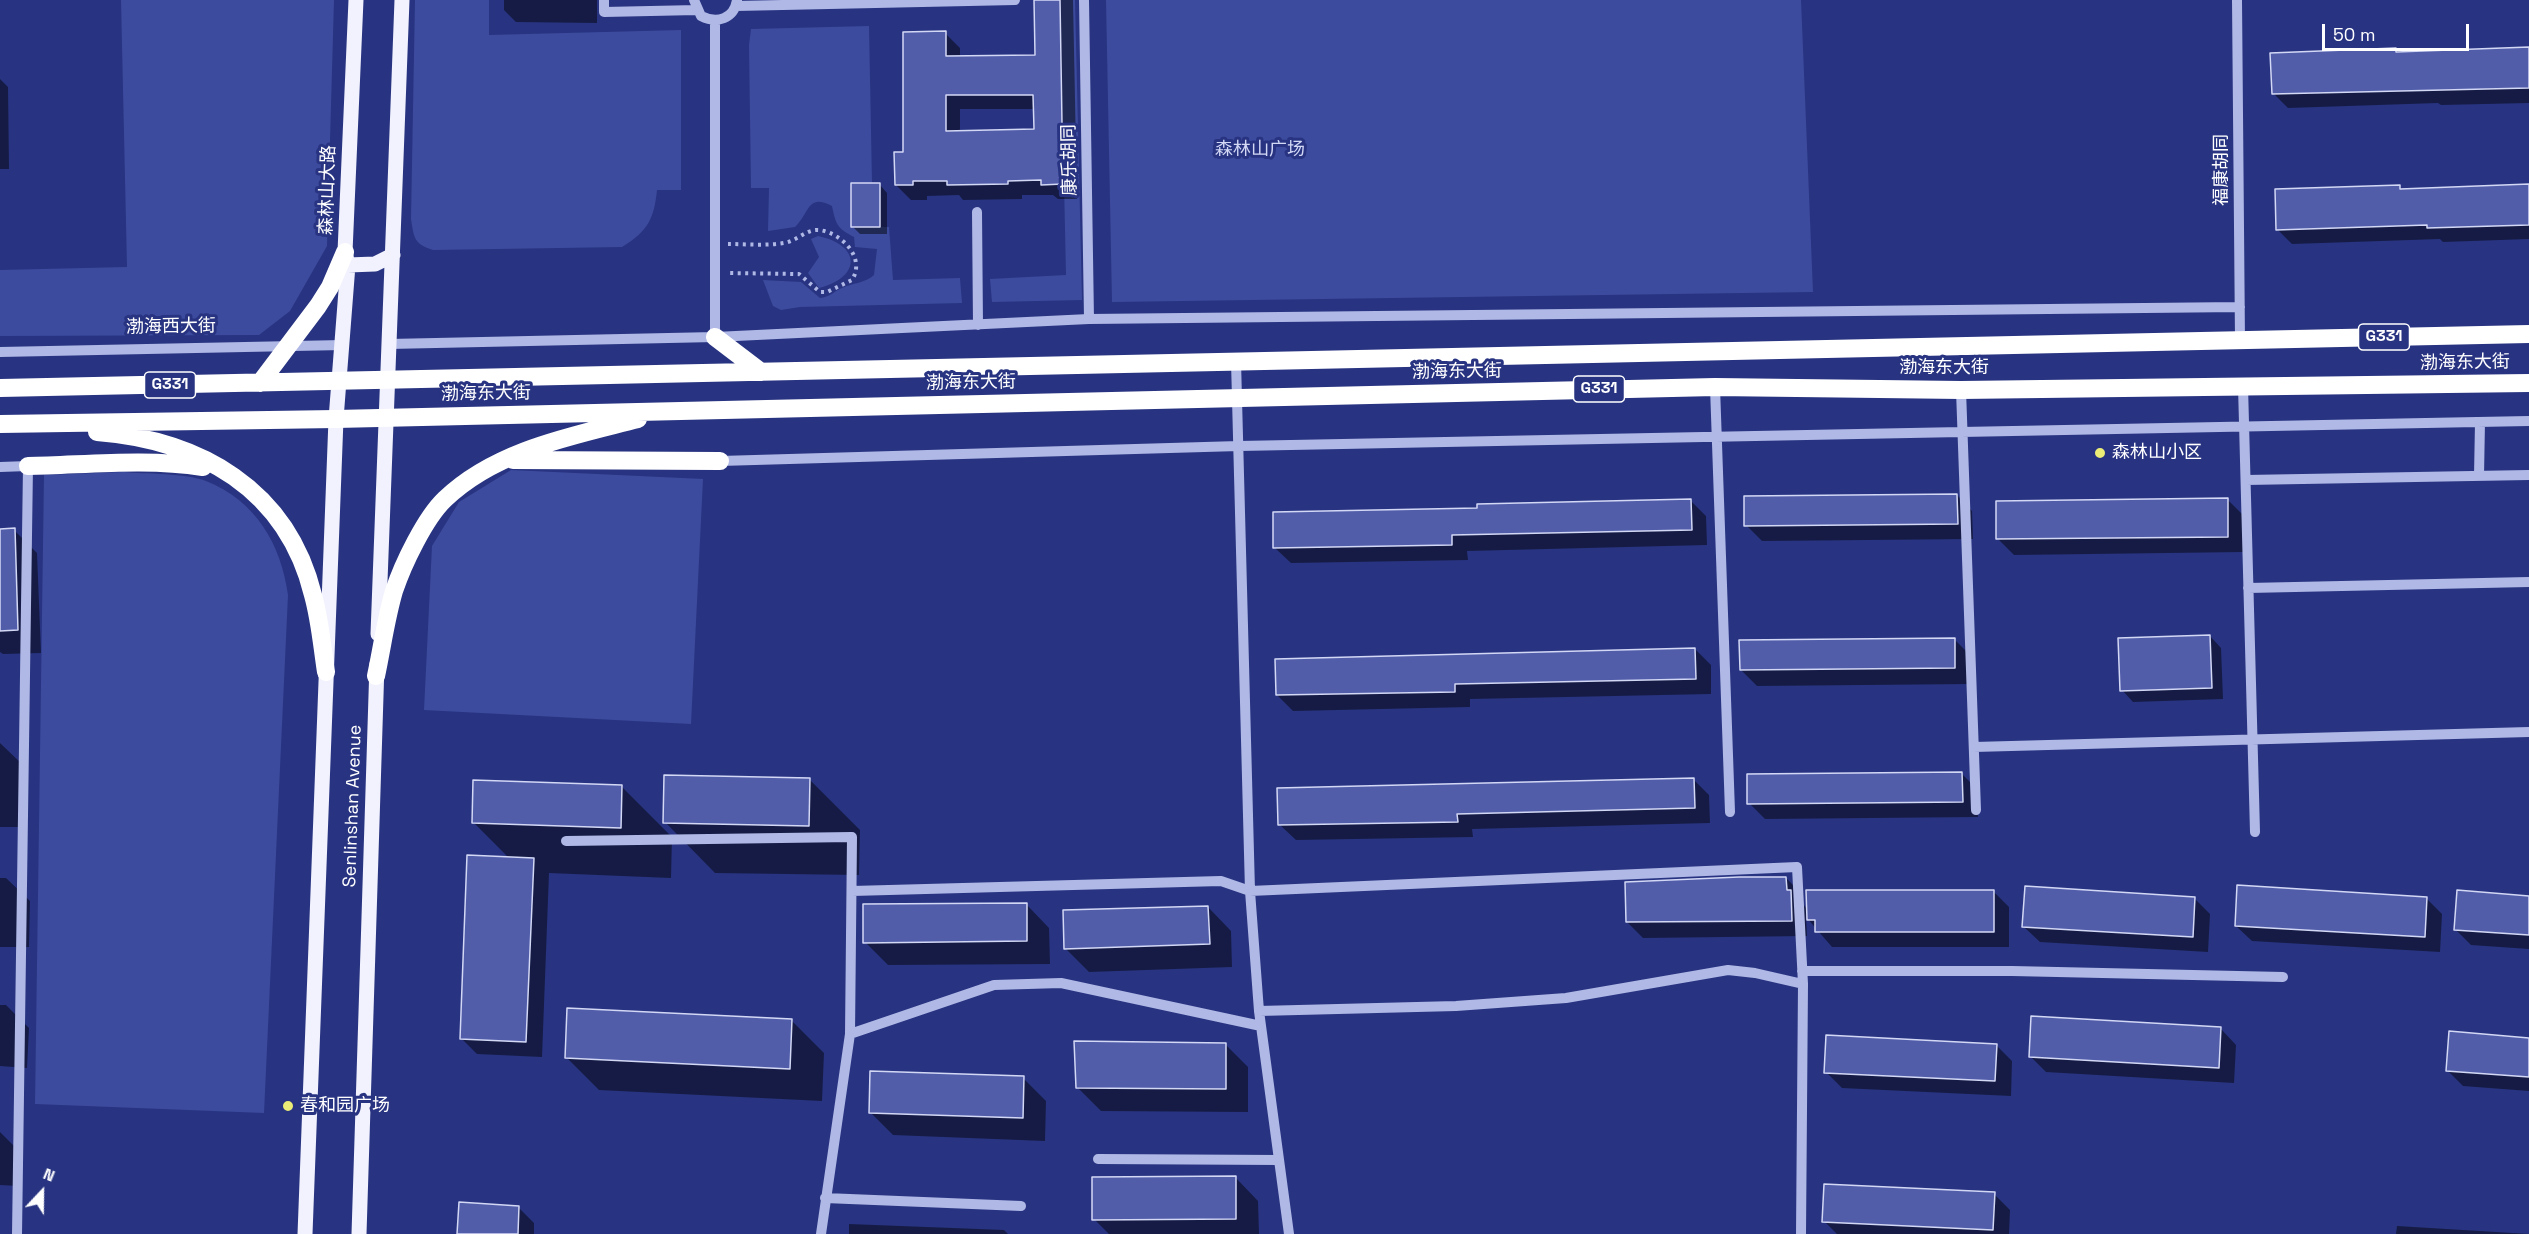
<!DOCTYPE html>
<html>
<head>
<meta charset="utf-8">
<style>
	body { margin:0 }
	#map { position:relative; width:2529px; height:1234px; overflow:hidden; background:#283481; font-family:"Space Grotesk",sans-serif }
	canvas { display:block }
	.north { position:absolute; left:12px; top:1162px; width:60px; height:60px; -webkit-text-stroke:4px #283481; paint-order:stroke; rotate:22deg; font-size:16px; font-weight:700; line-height:24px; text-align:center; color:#fff }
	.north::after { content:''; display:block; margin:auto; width:21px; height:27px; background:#fff; clip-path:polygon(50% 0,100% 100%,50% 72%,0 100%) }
	.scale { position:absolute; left:2322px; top:24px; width:147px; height:27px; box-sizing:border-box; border:3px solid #fff; border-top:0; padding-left:8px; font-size:18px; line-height:21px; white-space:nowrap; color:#fff; -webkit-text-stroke:4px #283481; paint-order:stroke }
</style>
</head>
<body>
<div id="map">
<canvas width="2529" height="1234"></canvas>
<div class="north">N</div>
<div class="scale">50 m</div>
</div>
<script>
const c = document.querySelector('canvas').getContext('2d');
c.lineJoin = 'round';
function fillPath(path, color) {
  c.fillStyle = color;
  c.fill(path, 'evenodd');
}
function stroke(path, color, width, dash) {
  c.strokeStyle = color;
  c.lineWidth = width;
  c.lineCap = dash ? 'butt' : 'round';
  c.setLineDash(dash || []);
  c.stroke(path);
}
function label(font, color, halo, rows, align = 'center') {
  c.font = font + ' "Space Grotesk","Noto Sans SC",sans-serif';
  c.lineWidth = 6;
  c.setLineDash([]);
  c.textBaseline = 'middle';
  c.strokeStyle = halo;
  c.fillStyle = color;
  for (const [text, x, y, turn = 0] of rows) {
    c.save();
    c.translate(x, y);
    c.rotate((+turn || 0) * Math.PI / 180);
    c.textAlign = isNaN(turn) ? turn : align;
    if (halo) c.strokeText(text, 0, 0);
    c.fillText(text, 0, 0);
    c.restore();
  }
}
fillPath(new Path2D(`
	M121,0H334L327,246L290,311L259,335L0,336V270L127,267Z
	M415,0H489V35L681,30V190H657C654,219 648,231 622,247L433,250C414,244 414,238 411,219Z
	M1060,0H1075L1082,300L992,302L990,279L1066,275Z
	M1106,0H1801L1813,292L1112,302Z
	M869,26L872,183L851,184V227H889L893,280L960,278L962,303L800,307L781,310L773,306L763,280L801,282L820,298C830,297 833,292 842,288C853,283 865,283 874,275L877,249L855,247L854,237C837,228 836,225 832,206C807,193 810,213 795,227L768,231L769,188H751L749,45L751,29Z
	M818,236C861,245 862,277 819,288L808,273L819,257L811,239Z
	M511,470L703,479L691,724L424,710L432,546L459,502Z
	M123,472C146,474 185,473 206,481C256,501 281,544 288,595L264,1113L35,1104L44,475Z`), '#3d4b9e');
fillPath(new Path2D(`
	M504,0H597V23L516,22L504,10Z
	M1036,0H1073L1077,199H1058L1053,195H1022V199L963,200L959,195L927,196V200H911L896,185L945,33L960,48V57L1037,56ZM960,109H1035L1036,131L960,132Z
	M2529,48V103L2441,105L2438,103L2288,108L2273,93L2272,54Z
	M0,79L8,87L9,169H0Z
	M880,185L887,193V234H860L852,226Z
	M2399,186L2403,190L2529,186V239L2443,242L2440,239L2292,244L2278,230Z
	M1957,495L1972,511L1973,539L1762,541L1746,525Z
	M2227,499L2243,515V552L2014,555L1998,539Z
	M1691,501L1706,516L1707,545L1467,551L1468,560L1291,563L1275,548L1478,509Z
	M0,530H14L37,553L41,653L3,654L0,652Z
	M2210,636L2221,648L2223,699L2133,702L2122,690Z
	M1954,639L1970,655V684L1757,686L1741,670Z
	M1695,649L1711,665V694L1470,699V707L1293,711L1277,695Z
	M0,743L24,766L22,827H0Z
	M1961,773L1977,789L1978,817L1765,819L1749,803Z
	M809,779L860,830L859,875L715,873L665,822Z
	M1693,779L1709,795L1710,823L1472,829L1473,837L1296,840L1280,825Z
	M622,787L672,837L671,878L549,873L542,1057L477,1054L462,1039L509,858L473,822Z
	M0,878H6L30,901L29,947H0Z
	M1786,878L1802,894V903L1808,910L1993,891L2009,907V947H1832L1806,917L1807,936L1643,938L1627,922Z
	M2529,897V949L2471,945L2455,929Z
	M2194,898L2210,914L2208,952L2040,942L2024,927Z
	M2426,898L2442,914L2440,952L2252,941L2236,926Z
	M1026,904L1049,928L1050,964L888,965L865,942Z
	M1208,907L1231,931L1232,967L1089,972L1065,948Z
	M0,1005H6L29,1028L27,1068L0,1066Z
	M792,1021L824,1053L822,1101L599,1090L566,1057Z
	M2221,1029L2236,1045L2234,1083L2046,1072L2030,1056Z
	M2529,1039V1091L2463,1086L2447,1070Z
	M1225,1044L1248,1067V1112L1101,1111L1078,1088Z
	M1996,1045L2012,1061L2011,1096L1842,1088L1826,1072Z
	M1023,1078L1046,1101L1045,1141L893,1135L870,1112Z
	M0,1132L19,1151L18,1186L0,1185Z
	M1235,1177L1258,1201L1259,1234H1109L1094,1219Z
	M1994,1194L2010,1210L2009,1234H1837L1824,1221Z
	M518,1207L534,1223V1234H459Z
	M849,1224L1004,1230L1008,1234H849Z
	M2397,1226L2529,1234H2396Z`), '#0007');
const building = new Path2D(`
	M1034,0H1060L1063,184L1041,185V180L1008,181V184L947,185V181H913V185H895L894,152H903V32L946,31V56L1035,55ZM946,95H1033L1034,129L946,131Z
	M2529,47V88L2272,94L2270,53L2396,48V52Z
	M851,183H880V227H851Z
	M2529,184V225L2427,228V225L2276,230L2275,189L2400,185V189Z
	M1957,494L1958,524L1744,526V496Z
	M2228,498V537L1996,539V501Z
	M1691,499L1692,530L1452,535V545L1273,548V512L1477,508V504Z
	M15,528L18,630L0,631V529Z
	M2210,635L2212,688L2120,691L2118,638Z
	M1955,638V668L1740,670L1739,640Z
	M1695,648L1696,679L1455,684V692L1276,695L1275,659Z
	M1962,772L1963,802L1747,804V774Z
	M664,775L810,778L809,826L663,823Z
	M1694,778L1695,808L1457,814L1458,822L1278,825L1277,788Z
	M473,780L622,785L621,828L472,823Z
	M467,855L534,858L526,1042L460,1039Z
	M1739,877H1786L1787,890H1791L1792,921L1626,922L1625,882Z
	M2237,885L2427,897L2425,937L2235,926Z
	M2025,886L2195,897L2193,937L2022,927Z
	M1806,890H1994V932H1815V920H1807Z
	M2457,890L2529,896V935L2454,930Z
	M1027,903V941L863,943V904Z
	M1208,906L1210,944L1064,949L1063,910Z
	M567,1008L792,1019L790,1069L565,1058Z
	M2031,1016L2221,1027L2219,1068L2029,1057Z
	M2449,1031L2529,1038V1077L2446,1071Z
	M1826,1035L1997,1044L1995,1081L1824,1073Z
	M1074,1041L1226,1043V1089L1076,1088Z
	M870,1071L1024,1076L1023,1118L869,1113Z
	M1236,1176V1219L1092,1220V1177Z
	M1824,1184L1995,1192L1993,1230L1822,1222Z
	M459,1202L519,1206L518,1234H457Z`);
fillPath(building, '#515da9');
stroke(building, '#d3d8f5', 1.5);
stroke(new Path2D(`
	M728,244C746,244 766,246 784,243C797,241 806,229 819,230C842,233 866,258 852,280L827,292H820L799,274L728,273`), '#b0b8e6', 4, [3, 4.5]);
stroke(new Path2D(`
	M604,0V12L697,10
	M694,0L701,16C717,24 734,19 737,0
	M1084,0L1089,319
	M2237,0L2240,340
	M736,6L1015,0
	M715,21V337
	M977,212L978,325
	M389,344L715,337L1089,319L2240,307
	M0,352L343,345
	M1236,361L1250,891L1259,1011L1289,1234
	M2243,386L2255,832
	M1715,387L1730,812
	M1961,390L1976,810
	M720,461L1239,446L2529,421
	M0,467L28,466L17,1234
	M2479,476L2480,422
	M2246,480L2529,475
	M2248,588L2529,582
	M1974,747L2529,732
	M566,841L852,837L850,1034L821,1234
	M852,891L1221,881L1250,891L1797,867L1803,984L1801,1234
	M1802,971H2012L2283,977
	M1259,1011L1456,1006L1566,998L1728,970L1755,973L1803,984
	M850,1034L994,985L1061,983L1261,1026
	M1098,1159L1279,1160
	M825,1198L1021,1206`), '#b0b8e6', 10);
stroke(new Path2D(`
	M348,265L375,264L393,255
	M378,634L402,0
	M305,1234L336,419L348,265L345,252L356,0
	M359,1234L377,664`), '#f1f2fd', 15);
stroke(new Path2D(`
	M715,337L761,372
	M260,383L318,306L330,287L345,252
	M0,388L2529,334
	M0,424L336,419L1715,387L1961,390L2529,383
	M97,432C200,440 287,489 313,595C320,620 322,646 326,672
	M513,460L720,461
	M28,466C86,465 145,458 203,467
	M376,676C382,648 386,618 394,591C403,564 425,518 445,499C496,450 572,436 638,419`), '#fff', 18);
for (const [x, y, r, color] of [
	[2100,453,6,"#ebed77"],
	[288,1106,6,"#ebed77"]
]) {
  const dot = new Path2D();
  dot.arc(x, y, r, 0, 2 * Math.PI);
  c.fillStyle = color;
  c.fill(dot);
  stroke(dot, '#283481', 2);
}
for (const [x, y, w] of [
	[2384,337,51],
	[170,385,51],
	[1599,389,51]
]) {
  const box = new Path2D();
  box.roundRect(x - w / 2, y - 13, w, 26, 4.5);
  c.fillStyle = '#283481';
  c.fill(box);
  stroke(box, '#fff', 1.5);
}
label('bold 16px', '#fff', null, [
	["G331",2384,337],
	["G331",170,385],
	["G331",1599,389]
]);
label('18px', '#d3d8f5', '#283481', [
	["森林山广场",1260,150]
]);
label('18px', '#fff', '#283481', [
	["康乐胡同",1070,160,-91],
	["福康胡同",2222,170,-90],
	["森林山大路",328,190,-88],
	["渤海西大街",171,327,-1],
	["渤海东大街",2465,363,-1],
	["渤海东大街",1944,368],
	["渤海东大街",1457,372,-1],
	["渤海东大街",971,383,-1],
	["渤海东大街",486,394,-1],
	["Senlinshan Avenue",353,806,-88]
]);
label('18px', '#fff', '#283481', [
	["森林山小区",2112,453],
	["春和园广场",300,1106]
], 'left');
</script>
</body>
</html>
